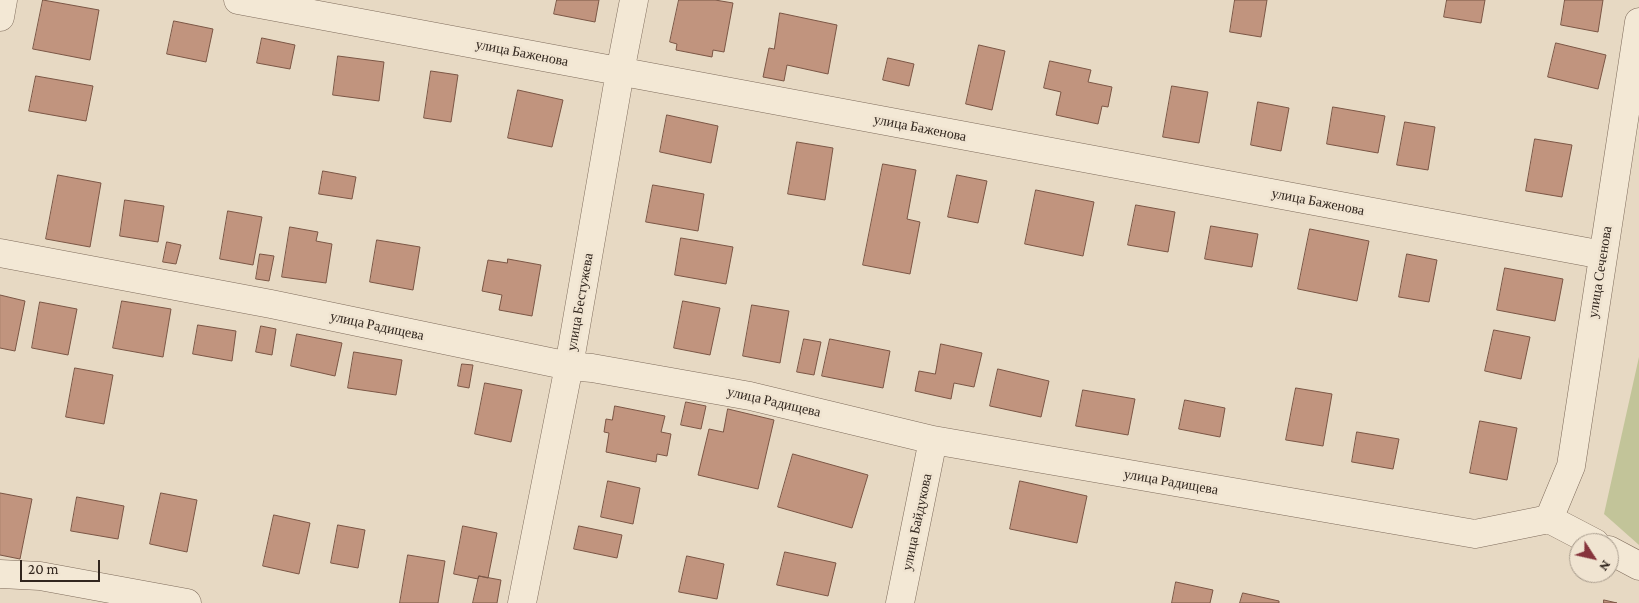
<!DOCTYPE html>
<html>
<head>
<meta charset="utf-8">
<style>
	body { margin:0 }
	#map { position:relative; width:1639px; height:603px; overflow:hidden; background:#e7d9c3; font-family:"Crimson Pro",serif }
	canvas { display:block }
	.north { position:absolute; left:1569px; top:533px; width:50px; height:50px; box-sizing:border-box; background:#f0e4d1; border:1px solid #a49889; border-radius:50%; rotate:125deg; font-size:14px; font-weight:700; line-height:20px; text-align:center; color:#31261e }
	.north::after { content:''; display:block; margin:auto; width:18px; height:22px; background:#86343c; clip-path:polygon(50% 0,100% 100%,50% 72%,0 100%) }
	.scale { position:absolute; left:20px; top:560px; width:80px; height:22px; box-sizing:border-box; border:2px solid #31261e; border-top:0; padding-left:6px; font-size:15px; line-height:18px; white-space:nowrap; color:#31261e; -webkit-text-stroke:4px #f0e4d1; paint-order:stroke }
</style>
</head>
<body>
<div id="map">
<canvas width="1639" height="603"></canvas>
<div class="north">N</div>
<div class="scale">20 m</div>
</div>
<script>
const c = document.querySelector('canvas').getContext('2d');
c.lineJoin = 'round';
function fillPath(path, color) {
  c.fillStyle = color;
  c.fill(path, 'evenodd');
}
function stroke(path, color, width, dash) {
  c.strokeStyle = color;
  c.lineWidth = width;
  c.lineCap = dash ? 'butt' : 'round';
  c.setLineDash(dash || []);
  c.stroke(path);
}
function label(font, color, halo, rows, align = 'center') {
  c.font = font + ' "Crimson Pro",serif';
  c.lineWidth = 5;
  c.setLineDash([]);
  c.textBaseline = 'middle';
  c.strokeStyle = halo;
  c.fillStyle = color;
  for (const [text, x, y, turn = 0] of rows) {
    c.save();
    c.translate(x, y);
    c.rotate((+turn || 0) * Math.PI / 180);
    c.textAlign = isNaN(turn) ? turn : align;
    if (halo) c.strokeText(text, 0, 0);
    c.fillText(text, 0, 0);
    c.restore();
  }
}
fillPath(new Path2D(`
	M1639,357V545L1604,514Z`), '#c2c499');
const building = new Path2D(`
	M43,0L99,10L90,60L33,49Z
	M557,0H599L595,22L554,14Z
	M679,0H715L733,3L724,52L713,50L712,57L676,50L677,44L670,42Z
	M1235,0H1267L1261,37L1230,32Z
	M1447,0H1485L1481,23L1444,17Z
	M1565,0H1603L1598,32L1561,25Z
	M780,13L837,25L828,74L787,65L784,81L763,77L769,48L774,49Z
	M174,21L213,29L206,62L167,54Z
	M262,38L295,45L290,69L257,63Z
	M1556,43L1606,55L1598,89L1548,77Z
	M979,45L1005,51L992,110L966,104Z
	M338,56L384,62L379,101L333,95Z
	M888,58L914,64L909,86L883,80Z
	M1050,61L1091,70L1088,82L1112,87L1108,107L1102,106L1098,124L1056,115L1061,92L1044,88Z
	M431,71L458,75L451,122L424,118Z
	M36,76L93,86L86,121L29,111Z
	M1172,86L1208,92L1199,143L1163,137Z
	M518,90L563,100L552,147L508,138Z
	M1258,102L1289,108L1281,151L1251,145Z
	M1333,107L1385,116L1378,153L1327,144Z
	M667,115L718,126L711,163L660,152Z
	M1405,122L1435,127L1428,170L1397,165Z
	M1535,139L1572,145L1562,197L1526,191Z
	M797,142L833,148L825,200L788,194Z
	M883,164L916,170L907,219L920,222L910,274L863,265Z
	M323,171L356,177L352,199L319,194Z
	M58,175L101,183L90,247L46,239Z
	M957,175L987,181L978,223L948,217Z
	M653,185L704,194L698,231L646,222Z
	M1036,190L1094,202L1083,256L1025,244Z
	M125,200L164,206L158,242L120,236Z
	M1136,205L1175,212L1168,252L1128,245Z
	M228,211L262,217L253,265L220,259Z
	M1211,226L1258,234L1252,267L1205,259Z
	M290,227L318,232L316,241L332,244L326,283L282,277Z
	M1310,229L1369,241L1357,301L1298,289Z
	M681,238L733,247L726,284L675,275Z
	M377,240L420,247L413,290L370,282Z
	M167,242L181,245L176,264L163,262Z
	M260,254L274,256L269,281L256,279Z
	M1407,254L1437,260L1429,302L1399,297Z
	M508,259L541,265L532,316L499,310L502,295L482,291L488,260L507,263Z
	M1505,268L1563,279L1555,321L1497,310Z
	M0,295L25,301L15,351L0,348Z
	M122,301L171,309L163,357L113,348Z
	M683,301L720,308L710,355L674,348Z
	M40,302L77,309L68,355L32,348Z
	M752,305L789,311L780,363L743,356Z
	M198,325L236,331L232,361L193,354Z
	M261,326L276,329L272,355L256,352Z
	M1494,330L1530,337L1521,379L1485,371Z
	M297,334L342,343L335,376L291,366Z
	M804,339L821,342L814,375L797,372Z
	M830,339L890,351L883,388L822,376Z
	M941,344L982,353L974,387L954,383L951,399L915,391L919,371L935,374Z
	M354,352L402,360L396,395L348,388Z
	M462,364L473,365L469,388L458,386Z
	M75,368L113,375L104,424L66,417Z
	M998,369L1049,381L1041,417L990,406Z
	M485,383L522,390L511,442L475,434Z
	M1296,388L1332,394L1323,446L1286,440Z
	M1083,390L1135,399L1128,435L1076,426Z
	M1185,400L1225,408L1220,437L1179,429Z
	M686,402L706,406L701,429L681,425Z
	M615,406L665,416L661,432L671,434L667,456L657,454L656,462L606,452L609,433L604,432L606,419L612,420Z
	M728,409L774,420L758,489L698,475L709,429L723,432Z
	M1480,421L1517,428L1507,480L1470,473Z
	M1357,432L1399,439L1393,469L1352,462Z
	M793,454L868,475L852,528L778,507Z
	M608,481L640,488L633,524L601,517Z
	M1020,481L1087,496L1077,543L1010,529Z
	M0,493L32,499L20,559L0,555Z
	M161,493L197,500L187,552L150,544Z
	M77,497L124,506L118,539L71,531Z
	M274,515L310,523L299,574L263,566Z
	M338,525L365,530L358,568L331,563Z
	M463,526L497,533L488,578L479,576L478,579L454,574Z
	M579,526L622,535L617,558L574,549Z
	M785,552L836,563L828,596L777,585Z
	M408,555L445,561L438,603H400Z
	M687,556L724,564L717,599L679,592Z
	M479,576L501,580L497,603H473Z
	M1176,582L1213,590L1210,603H1172Z
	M1243,593L1279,601V603H1240Z
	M1604,600L1617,603H1604Z`);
fillPath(building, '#c1947e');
stroke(building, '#7b5645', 1);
const minor = new Path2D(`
	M238,0L1603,255
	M0,17L3,0
	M0,253L271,304L569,366L592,368L750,396L933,440L1475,534L1549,519
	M1549,519L1571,466L1639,22
	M1549,519L1595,543
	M1609,550L1639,566
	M0,574L40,576L187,603
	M522,603L569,366L620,72L634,0
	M900,603L933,440`);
stroke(minor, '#7f6c5c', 29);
stroke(minor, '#f3e8d5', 28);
label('14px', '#31261e', '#f0e4d1', [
	["улица Баженова",522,53,11],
	["улица Баженова",920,128,11],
	["улица Баженова",1318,202,11],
	["улица Сеченова",1600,272,-81],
	["улица Бестужева",580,302,-80],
	["улица Радищева",377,326,12],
	["улица Радищева",774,402,13],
	["улица Радищева",1171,482,10],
	["улица Байдукова",917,522,-78]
]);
</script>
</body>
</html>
